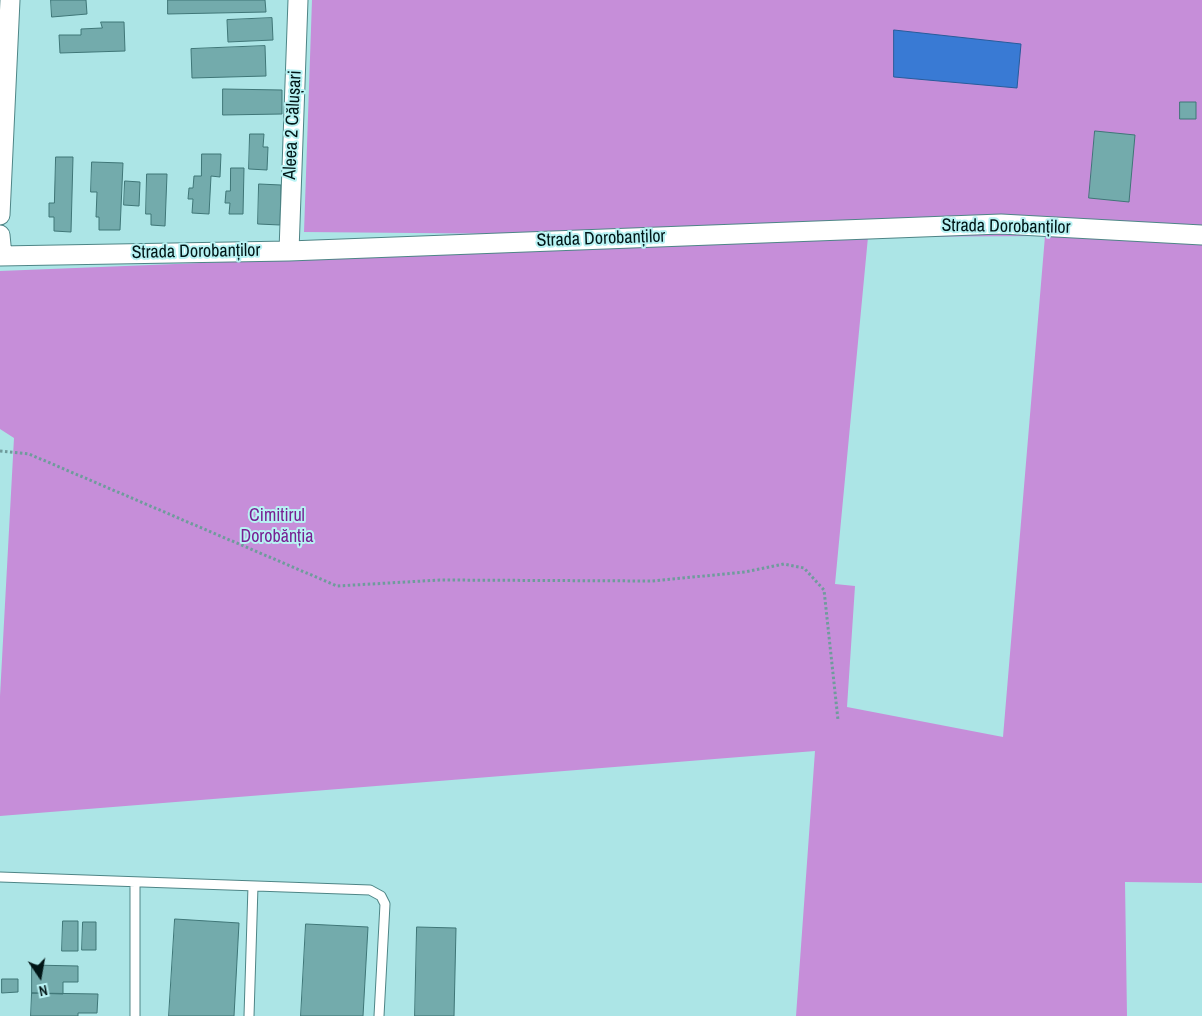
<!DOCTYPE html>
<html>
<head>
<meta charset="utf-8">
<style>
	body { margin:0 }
	#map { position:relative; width:1202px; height:1016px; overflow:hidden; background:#ace5e6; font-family:"Archivo Narrow",sans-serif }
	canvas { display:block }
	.north { position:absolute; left:15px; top:951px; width:50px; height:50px; -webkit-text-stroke:4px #b8f2f3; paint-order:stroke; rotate:168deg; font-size:14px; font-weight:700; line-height:20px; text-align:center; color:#011617 }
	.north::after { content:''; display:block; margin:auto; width:18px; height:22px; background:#011617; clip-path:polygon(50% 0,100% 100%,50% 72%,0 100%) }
</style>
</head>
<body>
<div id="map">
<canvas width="1202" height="1016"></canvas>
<div class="north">N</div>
</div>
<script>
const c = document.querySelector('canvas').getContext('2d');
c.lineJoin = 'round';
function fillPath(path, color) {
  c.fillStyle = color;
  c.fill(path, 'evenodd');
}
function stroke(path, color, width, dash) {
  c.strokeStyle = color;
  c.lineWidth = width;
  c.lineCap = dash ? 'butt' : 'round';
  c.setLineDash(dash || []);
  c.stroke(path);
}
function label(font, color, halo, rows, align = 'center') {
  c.font = font + ' "Archivo Narrow",sans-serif';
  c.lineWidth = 4;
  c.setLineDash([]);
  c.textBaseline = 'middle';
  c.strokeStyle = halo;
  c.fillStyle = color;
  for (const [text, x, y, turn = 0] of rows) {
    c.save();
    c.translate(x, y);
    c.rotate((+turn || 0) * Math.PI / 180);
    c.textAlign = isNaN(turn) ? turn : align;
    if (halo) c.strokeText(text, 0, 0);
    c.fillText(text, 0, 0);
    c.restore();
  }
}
fillPath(new Path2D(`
	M312,0H1202V883L1125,882L1127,1016H796L815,751L0,816V696L14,438L0,429V271L853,237L304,232ZM1045,236L1003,737L847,707L855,586L835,584L868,237Z`), '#c68ed9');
const water = new Path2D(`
	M894,30L1021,44L1017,88L894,77Z`);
fillPath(water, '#397ad4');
stroke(water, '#285c9b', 1);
const building = new Path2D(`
	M51,0H86L87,14L52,17Z
	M168,0H265L266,12L168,14Z
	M272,18L273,40L228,42L227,20Z
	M101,22H124L125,51L60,53L59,35H81V29L102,28Z
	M265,46L266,76L192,78L191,49Z
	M223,89L282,90V114L223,115Z
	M1180,102H1196V119H1180Z
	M1095,131L1135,135L1129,202L1089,198Z
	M250,134H264L263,147H268L267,170L249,169Z
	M202,154H221L220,177L211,176L209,214L192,213L193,199H188L189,188H193L194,176H201Z
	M56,157H73L71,232L54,231V217H49V203H54Z
	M92,162L123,163L120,230H99V217H96L97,192H91Z
	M231,168H244L243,214H229L230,203H225L226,191H230Z
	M147,174H167L165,226L151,225V214H146Z
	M125,181L140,182L139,206L124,205Z
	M259,184L281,185L280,225L258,224Z
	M175,919L239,923L234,1016H169Z
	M63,921H78V951H62Z
	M83,922H96V950H82Z
	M306,924L368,927L363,1016H301Z
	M417,927L456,928L454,1016H415Z
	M32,965L78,966V982H63V994L32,993Z
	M2,979H18V992L2,993Z
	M32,993L98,994L97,1013H78V1016H31Z`);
fillPath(building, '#73abac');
stroke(building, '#3f7677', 1);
const lane = new Path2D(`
	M0,877L370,890L381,896L385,904L379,1016
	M135,1016V882
	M249,1016L253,886`);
const street = new Path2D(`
	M0,215L10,0
	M0,235L2,256
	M289,251L298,0
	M0,256L289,251L1001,224L1202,235`);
stroke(lane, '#4e8586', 11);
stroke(street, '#4e8586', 21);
stroke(new Path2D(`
	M0,451L29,454L337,586L440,580L652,581L745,572L784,564L804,568L824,590L838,720`), '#6f9b9c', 3, [2.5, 2.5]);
stroke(lane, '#fff', 9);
stroke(street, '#fff', 19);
label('18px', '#011617', '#b8f2f3', [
	["Aleea 2 Călușari",293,125,-87],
	["Strada Dorobanților",1006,227,1],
	["Strada Dorobanților",601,239,-2],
	["Strada Dorobanților",196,252,-1]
]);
label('18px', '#781f92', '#b8f2f3', [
	["Cimitirul",277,516],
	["Dorobănția",277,537]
]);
</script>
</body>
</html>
